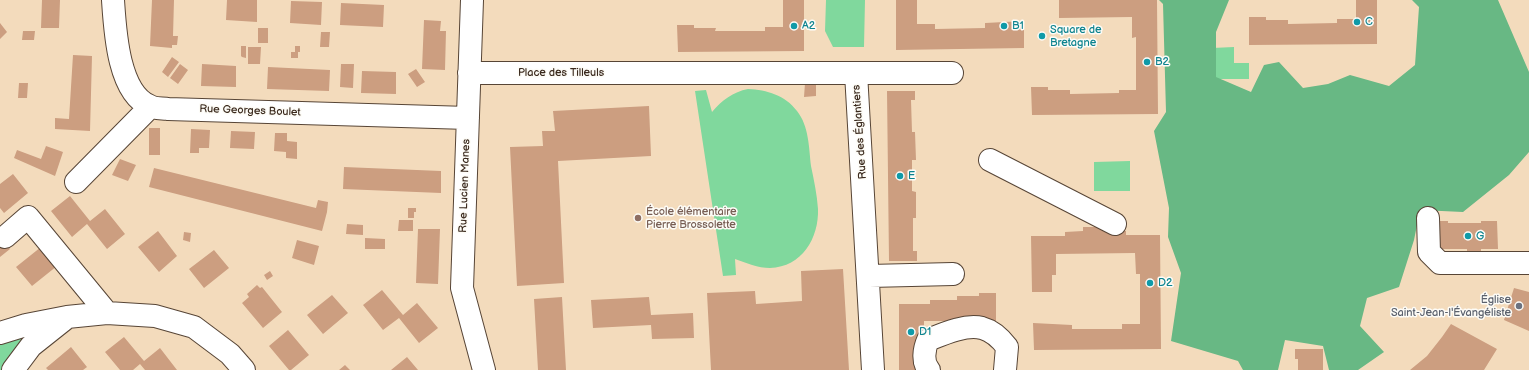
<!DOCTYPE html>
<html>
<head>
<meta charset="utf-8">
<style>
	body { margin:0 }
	canvas { display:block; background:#f3dbbc }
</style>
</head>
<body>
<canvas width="1529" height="370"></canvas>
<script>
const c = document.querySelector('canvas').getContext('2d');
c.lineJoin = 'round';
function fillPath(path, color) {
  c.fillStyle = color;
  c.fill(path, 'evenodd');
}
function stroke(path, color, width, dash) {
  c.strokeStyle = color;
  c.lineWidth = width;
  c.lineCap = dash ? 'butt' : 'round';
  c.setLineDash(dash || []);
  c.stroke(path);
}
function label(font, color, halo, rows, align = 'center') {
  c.font = font + ' "Balsamiq Sans",sans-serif';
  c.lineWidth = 3;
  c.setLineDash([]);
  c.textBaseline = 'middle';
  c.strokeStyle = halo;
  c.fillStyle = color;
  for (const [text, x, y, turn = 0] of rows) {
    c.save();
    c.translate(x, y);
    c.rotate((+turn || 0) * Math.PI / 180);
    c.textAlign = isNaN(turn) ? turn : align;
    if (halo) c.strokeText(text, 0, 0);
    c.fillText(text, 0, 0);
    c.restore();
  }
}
fillPath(new Path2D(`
	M826,0H865L864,47H833L825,31Z
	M1234,47V63H1249V79H1213L1212,48Z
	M748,89C767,90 785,95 797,111C809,126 809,148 811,166C814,180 817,195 818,209C819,238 802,267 770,268C758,268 746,263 735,259L736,275L723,276L695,91L706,90L712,112C722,100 733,92 748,89Z
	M1130,161V191H1094V162Z
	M29,332L4,370H0V339Z`), '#80d89d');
fillPath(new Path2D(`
	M1159,0H1229L1216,32V77L1251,92L1264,65L1279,62L1303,88L1328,84L1350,75L1389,86L1415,65L1419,7L1412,0H1498L1529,72V152L1509,175L1463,212L1420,210L1414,240L1399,287L1367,298L1360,326L1384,352L1358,370H1329L1323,346L1285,340L1278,370H1243L1238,361L1171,341L1181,273L1168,237L1169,208L1154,131L1166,112L1163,4Z`), '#68b884');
fillPath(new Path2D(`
	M42,0H60L59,28H41Z
	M152,0H174L173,36H178L177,45H172V48L150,46Z
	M227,0H257V22L226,20Z
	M783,0H804V51L678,52L677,25H694V28H716L715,31H765V27H783Z
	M896,0H917V24H935V29L985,28V23L1024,21V48L896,50Z
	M1059,0H1157L1158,114L1032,115L1031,87H1048V90H1070V94L1119,93V90H1136V37L1132,38V17L1059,18Z
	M1356,0H1377V44L1249,45V17H1266V20H1288V24L1337,23V19H1356Z
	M291,1L322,2L321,25L290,23Z
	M341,3L384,5L383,27L340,25Z
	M424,20L441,21L440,31H446L445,70L422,69Z
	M0,23L7,32L0,39Z
	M258,28H268V43H258Z
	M23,31H35L34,40H22Z
	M321,32H330L329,47H320Z
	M241,46H246V58L242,57L241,56Z
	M295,46H300V52H298V58H291V52H295Z
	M248,47H261L260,64H248Z
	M73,55L92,56L90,131L55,129V118L69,119Z
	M172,57L179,62L168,77L162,72Z
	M180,64L188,70L178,84L170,78Z
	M202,64L236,66V87L201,86Z
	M341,64H354L353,88L340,87Z
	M268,67L330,70L329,91L267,89Z
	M416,69L425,82L417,87L408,74Z
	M362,71L396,72V94L361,93Z
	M19,83H28L27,98H18Z
	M805,83H816V96L804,97Z
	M887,91H915V100H911L912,132H915L916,160H912V191L916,192V218H913V251H917V261H889Z
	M649,106L651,156L558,161L564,283L517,286L510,147L543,146L542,131H555L553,111Z
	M149,128H160V155H149Z
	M191,129L210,130L209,148H199V153H190Z
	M231,131L255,132L254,149L230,148Z
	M275,133H287V141L297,142V159L286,158V152L274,151Z
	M46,146L63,152L55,176L14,158L17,150L41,159Z
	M120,159L136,165L128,181L112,175Z
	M344,167L441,171V193L343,189Z
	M154,168L316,208L318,200L328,202L327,212L322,231L149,187Z
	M13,174L28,193L4,213L0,208V184Z
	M70,196L90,221L105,209L125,234L107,249L87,224L72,237L51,211Z
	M408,208H416V212H414V218H408Z
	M399,220H413V231H398Z
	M1438,221H1448V223H1481V221H1497L1498,249H1481V251L1467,252V249H1439Z
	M347,224L363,225V235L346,234Z
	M1083,227H1105L1106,231H1126V235H1160L1161,349L1034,350L1033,323L1072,325V329H1122V324H1140V274H1136L1135,253L1056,254V275H1052V292H1032L1031,236H1065V232L1083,231Z
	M418,229H440L438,284L416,283Z
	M158,231L177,256L159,272L138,247Z
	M184,232L191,233L190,242L183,240Z
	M0,237L10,249L0,257Z
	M365,238L385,239V249H365Z
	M297,240L319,246L314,265L292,258Z
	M41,247L57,266L32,286L16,267Z
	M214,250L229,268L204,288L189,269Z
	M843,269L849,370H711L707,293L755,291L756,304L802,301L801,271Z
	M270,271L273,276L267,280L264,275Z
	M257,285L260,288L262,287L282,312L263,328L242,303L249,297L247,294Z
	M1514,288L1529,292V331L1504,320Z
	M382,290L403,315L417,303L438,328L419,343L399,318L383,330L363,305Z
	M979,293H996V321H924V343L920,370H899V304H930V300H957V296H979Z
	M332,295L348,313L323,334L307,315Z
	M562,297L566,370H538L534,299Z
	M649,297L651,315L693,313L694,338L652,339L651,325L593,328L591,300Z
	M1451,324L1497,349L1484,370H1410L1427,356L1442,337Z
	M288,330L309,355L291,370H289L269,346Z
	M124,337L144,361L160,348L177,370H145L140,364L133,370H120L105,352Z
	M71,347L87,367L83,370H48L46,368Z
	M1295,349H1323V370H1298V359H1295Z
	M407,357L418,370H391Z
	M345,365L350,370H339Z`), '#cc9e80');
const minor = new Path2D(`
	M113,0C115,30 118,93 150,106C155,109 163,108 168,109L468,118
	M472,0L462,288L484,370
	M469,73H856L873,370
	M856,73H952
	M990,160L1115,224
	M76,182L150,107
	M1428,218L1429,252L1440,263H1529
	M5,237L28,217L107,313
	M869,276L953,274
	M0,333L26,325L67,317L107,313L155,316L194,327L230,354L244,370
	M13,370L31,346L65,319
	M929,370C922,362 924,349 928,340C943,334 965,324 982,328C993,331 1001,339 1007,347L1005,370`);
stroke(minor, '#574536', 24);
stroke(minor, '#fff', 22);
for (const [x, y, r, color] of [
	[1357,22,4,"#0f9aa8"],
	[794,26,4,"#0f9aa8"],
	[1004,26,4,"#0f9aa8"],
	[1042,36,4,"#0f9aa8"],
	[1147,62,4,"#0f9aa8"],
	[900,176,4,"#0f9aa8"],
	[638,218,4,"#8d6e63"],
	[1468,236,4,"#0f9aa8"],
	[1150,283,4,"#0f9aa8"],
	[1519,306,4,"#6b7280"],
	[911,332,4,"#0f9aa8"]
]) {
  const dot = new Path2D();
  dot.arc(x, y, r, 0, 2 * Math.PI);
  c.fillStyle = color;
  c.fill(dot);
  stroke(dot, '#fdfcf7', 1.5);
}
label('11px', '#0d838f', '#fdfcf7', [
	["C",1365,22],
	["A2",802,26],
	["B1",1012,26],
	["Square de",1050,30],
	["Bretagne",1050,43],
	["B2",1155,62],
	["E",908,176],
	["G",1476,236],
	["D2",1158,283],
	["D1",919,332]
], 'left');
label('11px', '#3b2a1e', '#fdfcf7', [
	["Place des Tilleuls",561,73],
	["Rue Georges Boulet",250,111,2],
	["Rue des Églantiers",860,132,-94],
	["Rue Lucien Manes",465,186,-88]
]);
label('11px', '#785e54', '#fdfcf7', [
	["École élémentaire",646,212],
	["Pierre Brossolette",646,225]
], 'left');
label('11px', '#5b616d', '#fdfcf7', [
	["Église",1511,300],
	["Saint-Jean-l'Évangéliste",1511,313]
], 'right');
</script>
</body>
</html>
